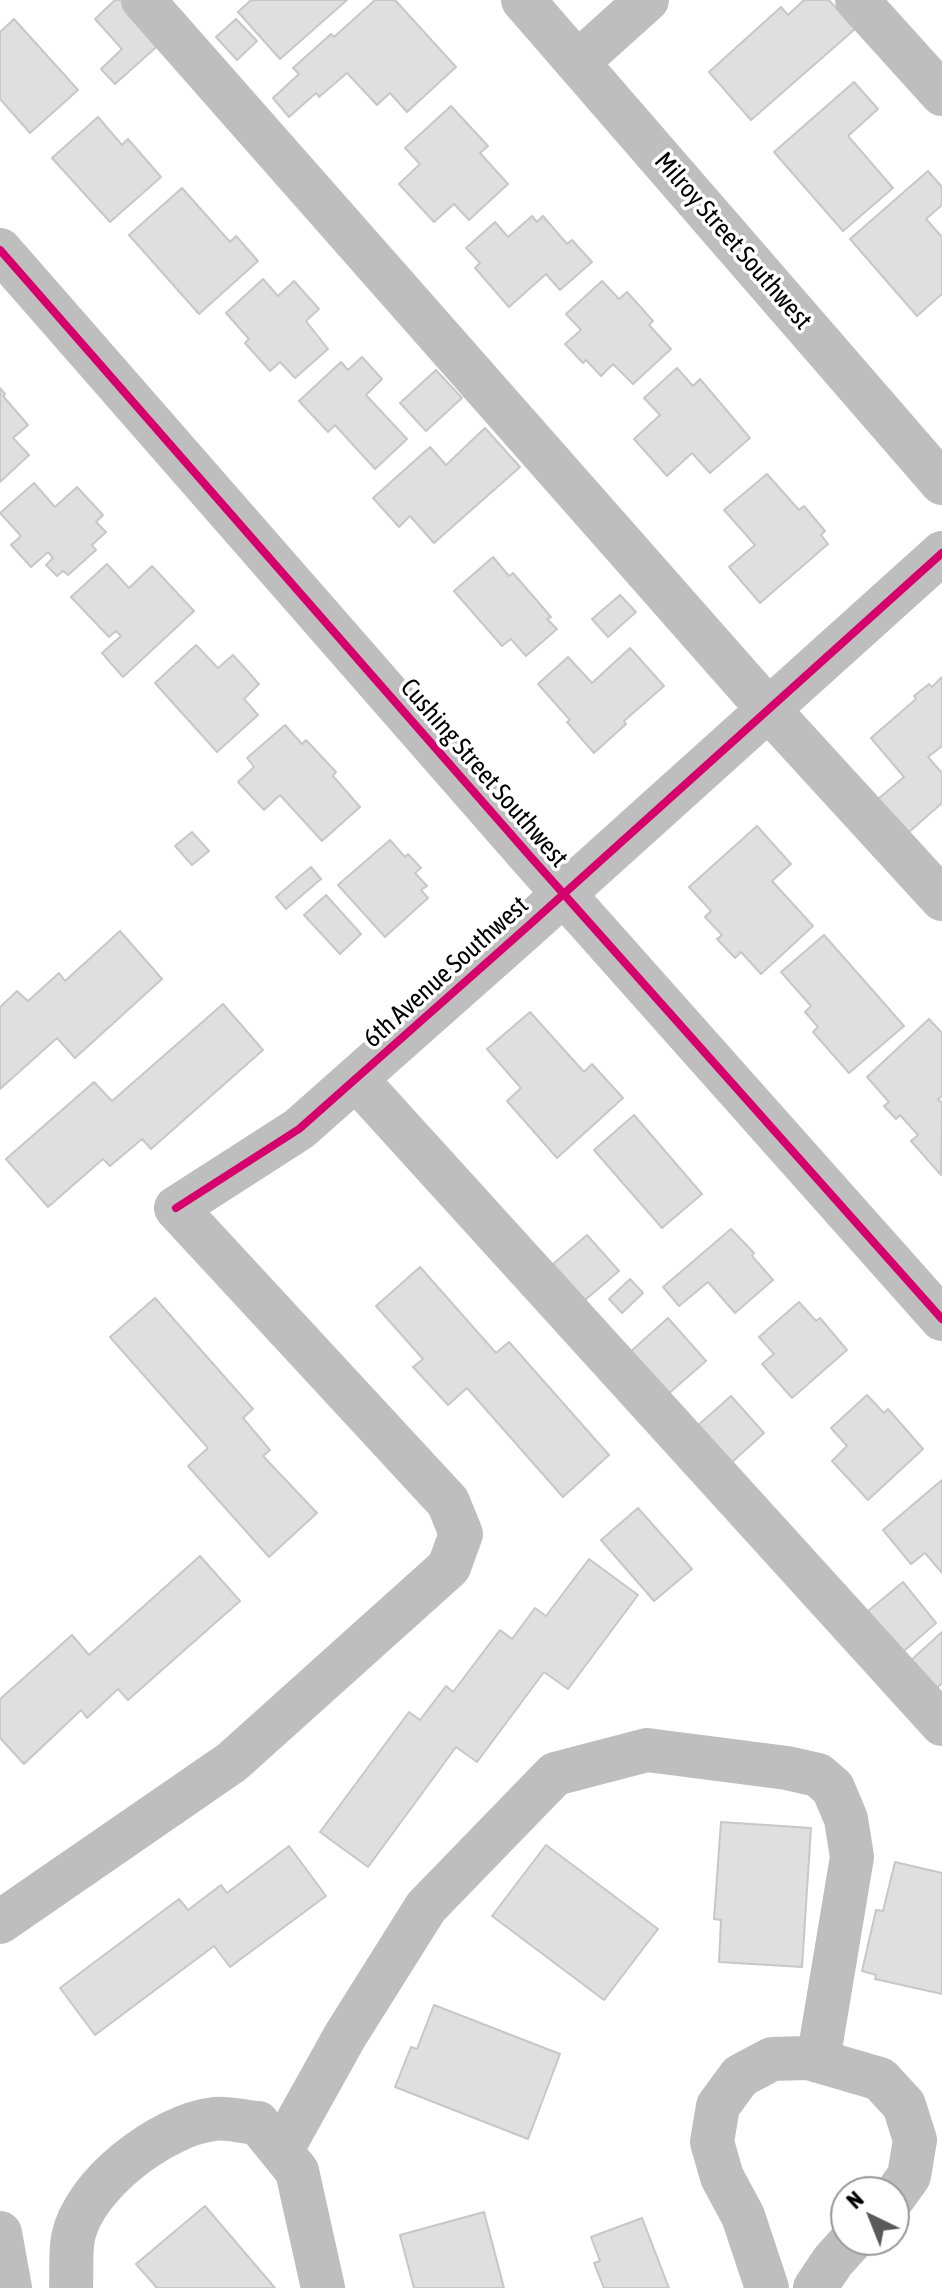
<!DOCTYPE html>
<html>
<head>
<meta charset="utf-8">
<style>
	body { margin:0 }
	#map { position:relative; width:942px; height:2288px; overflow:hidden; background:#fff; font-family:"Asap Condensed",sans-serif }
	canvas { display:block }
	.north { position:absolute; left:830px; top:2176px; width:80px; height:80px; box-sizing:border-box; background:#fff; border:2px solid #999; border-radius:50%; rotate:317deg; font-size:22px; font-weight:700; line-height:32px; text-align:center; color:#000 }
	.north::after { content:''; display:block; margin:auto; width:28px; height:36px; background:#595959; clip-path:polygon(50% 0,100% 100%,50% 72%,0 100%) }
</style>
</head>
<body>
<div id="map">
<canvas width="942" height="2288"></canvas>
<div class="north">N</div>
</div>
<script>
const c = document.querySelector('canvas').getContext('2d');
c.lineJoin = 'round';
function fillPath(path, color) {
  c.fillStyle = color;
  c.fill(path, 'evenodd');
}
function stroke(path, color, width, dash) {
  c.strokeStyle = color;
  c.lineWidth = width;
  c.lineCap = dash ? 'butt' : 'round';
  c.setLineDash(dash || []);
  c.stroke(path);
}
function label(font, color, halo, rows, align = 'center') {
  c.font = font + ' "Asap Condensed",sans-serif';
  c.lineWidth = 7;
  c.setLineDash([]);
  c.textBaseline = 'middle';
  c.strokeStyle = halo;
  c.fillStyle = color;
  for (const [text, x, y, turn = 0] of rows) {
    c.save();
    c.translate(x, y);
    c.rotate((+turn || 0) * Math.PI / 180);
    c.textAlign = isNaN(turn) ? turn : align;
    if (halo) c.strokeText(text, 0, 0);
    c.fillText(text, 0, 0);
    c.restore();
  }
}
const building = new Path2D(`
	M115,0H125L163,41L115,84L101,69L122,49L95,19Z
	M251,0H347L280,59L238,12Z
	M375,0H395L456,67L407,112L390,93L377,105L347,73L319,97L316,93L289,117L273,98L299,74L293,68L331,34L334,37Z
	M804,0H829L855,29L751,120L709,72L781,7L788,15Z
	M14,19L78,90L30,133L0,99V32Z
	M236,19L257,41L237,60L216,37Z
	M854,82L878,109L848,136L893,188L843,231L774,152Z
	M451,106L488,146L480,153L508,184L469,220L454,204L434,222L399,184L420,164L405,148Z
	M98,117L122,145L128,139L161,177L110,222L52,158Z
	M928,171L942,187V205L926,219L942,237V294L917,316L850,239Z
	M182,188L230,242L236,236L258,261L199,314L129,235Z
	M532,216L537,222L543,216L567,244L572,240L592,262L560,290L546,274L509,307L475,268L480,263L466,248L495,222L508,237Z
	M263,279L278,296L294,281L319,309L306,321L328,349L295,378L280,362L270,371L245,343L249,339L226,313Z
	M602,281L619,299L627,292L653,321L649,325L671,349L633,384L613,364L601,376L586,360L583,363L565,344L581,330L566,314Z
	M362,357L382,379L366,395L407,439L375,469L335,425L328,432L299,401L341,362L348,370Z
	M677,368L693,386L700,379L750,438L710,473L692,453L667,476L634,439L660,415L644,398Z
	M436,370L462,398L426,431L400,403Z
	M0,388L5,394L3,396L28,425L13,438L29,455L0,482Z
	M485,428L520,467L434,543L410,516L399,527L373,498L430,447L446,465Z
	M767,474L799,510L804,506L825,531L821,535L828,544L760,603L729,567L755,545L724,510Z
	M34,483L55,507L77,487L103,515L96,522L106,532L92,545L96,550L68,575L63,571L57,576L46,565L53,558L48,552L31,567L11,545L21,536L0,513Z
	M493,557L509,576L513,573L551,617L547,619L557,629L526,656L511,639L502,646L454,591Z
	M107,564L129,588L152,566L194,611L123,677L102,653L121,636L116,631L109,637L71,597Z
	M620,595L636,612L608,637L592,619Z
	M196,645L218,668L233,655L259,684L244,699L258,715L217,752L155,683Z
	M630,648L664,686L624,721L626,724L594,753L567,722L570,720L538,684L568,657L592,683Z
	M942,677V746L928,757L942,773V803L908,833L878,799L904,777L871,738L916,699L914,696L929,684L932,687Z
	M285,725L302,744L306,740L336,772L333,776L360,807L322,841L280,795L264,810L238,782L254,767L247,758Z
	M757,826L791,864L772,881L813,926L761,974L741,952L735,958L717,939L722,935L705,917L711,911L689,887Z
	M192,832L209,851L192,865L175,846Z
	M390,840L405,857L408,854L421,868L415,873L427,886L421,890L428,898L385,937L338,885Z
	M311,867L321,879L286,909L276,897Z
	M326,895L361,934L340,954L304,915Z
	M120,931L162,979L75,1058L57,1038L0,1089V1007L17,991L28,1001L59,973L65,981Z
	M824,935L904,1026L849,1073L813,1032L818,1027L805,1012L811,1006L781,972Z
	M223,1004L263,1050L151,1149L142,1139L110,1166L103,1159L48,1207L6,1159L94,1082L112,1101Z
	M530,1012L584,1072L592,1064L623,1098L557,1158L507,1101L521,1088L487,1049Z
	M929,1019L942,1033V1096L938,1099L942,1103L941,1175L911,1141L918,1135L900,1115L896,1119L884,1106L889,1102L867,1077Z
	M634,1115L702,1194L662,1228L594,1150Z
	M731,1229L754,1253L752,1256L773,1280L735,1313L708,1282L679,1306L663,1287Z
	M587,1235L619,1271L585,1300L553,1264Z
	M420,1267L496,1353L509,1342L609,1455L563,1497L467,1388L448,1405L413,1367L423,1359L376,1306Z
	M630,1279L643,1293L622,1313L609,1299Z
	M155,1298L253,1409L243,1418L270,1450L263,1456L317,1513L269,1557L188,1466L208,1448L110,1337Z
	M799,1302L816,1321L820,1318L847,1350L792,1398L762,1364L774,1354L759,1337Z
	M668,1318L706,1361L667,1395L629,1353Z
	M867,1395L884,1413L888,1409L923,1449L868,1500L832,1461L847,1446L831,1428Z
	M731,1396L764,1433L730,1464L696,1427Z
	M942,1480V1573L925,1553L911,1564L883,1530Z
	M638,1508L692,1569L654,1601L601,1540Z
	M200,1556L240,1601L128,1700L118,1689L87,1718L81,1710L24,1764L0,1738V1699L72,1635L89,1655Z
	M589,1559L638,1595L568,1689L544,1672L477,1762L456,1747L368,1867L320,1832L409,1712L420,1720L446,1686L453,1692L500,1630L512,1639L535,1608L546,1616Z
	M903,1582L936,1623L897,1657L862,1616Z
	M942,1632V1683L934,1691L908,1663Z
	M721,1822L811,1828L802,1967L719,1962L721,1920L714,1919Z
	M546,1845L658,1929L604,2000L492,1916Z
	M289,1846L326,1896L230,1967L214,1946L95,2035L60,1988L179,1899L188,1910L221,1885L227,1893Z
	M895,1862L942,1873V1994L875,1979L876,1975L862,1971L876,1910L883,1911Z
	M434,2005L560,2054L528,2139L395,2087L411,2047L417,2049Z
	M205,2206L275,2288H157L136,2264Z
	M484,2212L504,2288H414L400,2235Z
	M642,2218L669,2288H604L594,2263L600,2261L591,2237Z`);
fillPath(building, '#dfdfdf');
stroke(building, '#c7c7c7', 2);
stroke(new Path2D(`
	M143,0L768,709L942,899
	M523,0L942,483
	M857,0L942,94
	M578,62L647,0
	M0,250L529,855L942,1319
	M356,1079L942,1724
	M0,1922L232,1762L449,1567L461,1534L448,1502L176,1208L299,1129L527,927L942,553
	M281,2151L345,2036L426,1907L555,1774L647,1750L787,1768L818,1775L833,1788L846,1819L852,1857L818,2061
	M0,2233L10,2288
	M71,2288C72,2272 70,2254 73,2238C83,2185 162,2125 214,2119C227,2117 244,2122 258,2123L297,2171L323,2288
	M767,2288L743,2216L722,2177L712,2142L718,2106L740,2076L772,2059L808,2058L880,2079L904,2105L915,2140L909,2176L894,2197
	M815,2288L833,2261L852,2240`), '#bebebe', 44);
stroke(new Path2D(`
	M0,250L529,855L942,1319
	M176,1208L299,1129L527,927L942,553`), '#d6006c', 8);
label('26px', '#000', '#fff', [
	["Milroy Street Southwest",733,241,49],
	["Cushing Street Southwest",484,773,49],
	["6th Avenue Southwest",446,972,-42]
]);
</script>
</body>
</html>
